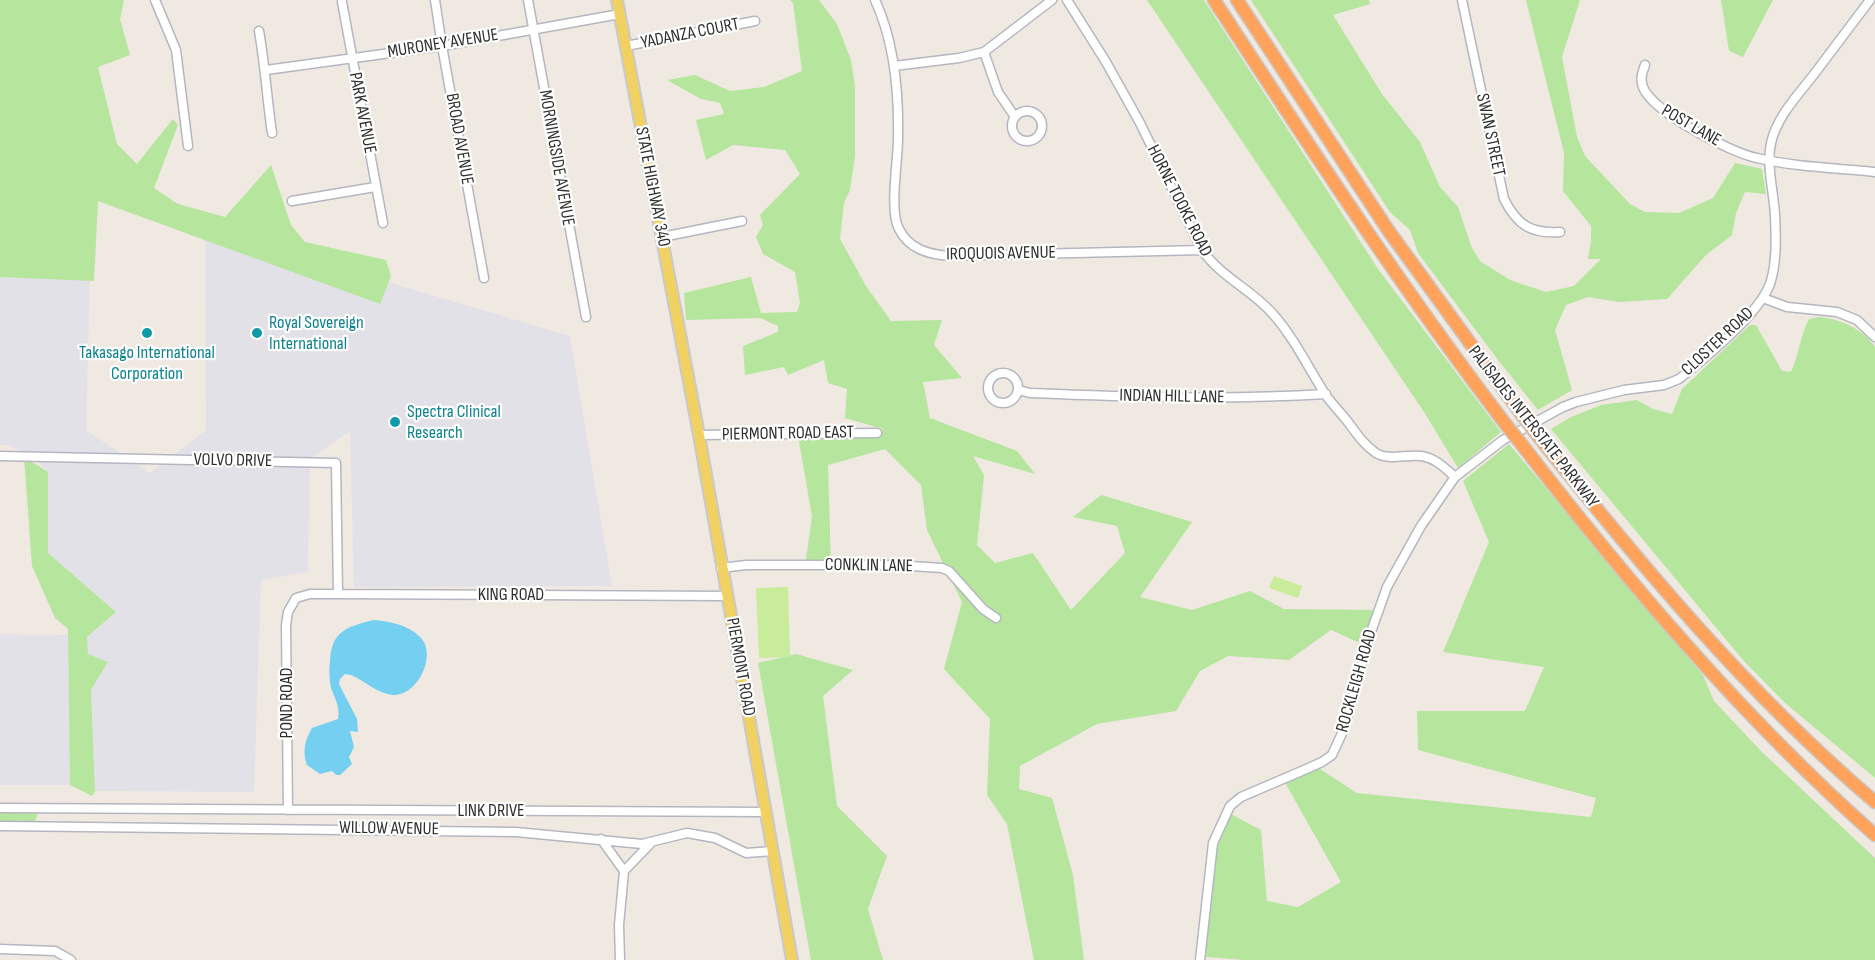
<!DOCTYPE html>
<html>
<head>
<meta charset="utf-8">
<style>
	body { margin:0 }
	canvas { display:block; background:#efe9e1 }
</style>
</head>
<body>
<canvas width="1875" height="960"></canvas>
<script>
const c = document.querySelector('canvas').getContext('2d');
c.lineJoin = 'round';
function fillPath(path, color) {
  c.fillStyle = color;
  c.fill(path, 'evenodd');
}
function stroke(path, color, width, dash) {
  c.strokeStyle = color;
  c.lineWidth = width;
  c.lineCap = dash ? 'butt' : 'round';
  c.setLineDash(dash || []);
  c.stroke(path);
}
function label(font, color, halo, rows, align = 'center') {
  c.font = font + ' "Sofia Sans Condensed",sans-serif';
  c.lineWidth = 4.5;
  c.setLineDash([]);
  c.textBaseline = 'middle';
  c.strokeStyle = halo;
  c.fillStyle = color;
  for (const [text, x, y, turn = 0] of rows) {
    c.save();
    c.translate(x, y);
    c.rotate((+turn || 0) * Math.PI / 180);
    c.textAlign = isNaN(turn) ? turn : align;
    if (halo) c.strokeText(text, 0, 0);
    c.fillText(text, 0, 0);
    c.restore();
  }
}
fillPath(new Path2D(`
	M0,167L92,195L86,430L150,473L206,430L205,228L570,336L612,586L354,587L350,431L310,459L308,572L261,580L254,792L95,791L91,690L108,663L88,654L87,637L116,612L48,553V472L37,461L9,445H0Z
	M0,634L70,635V785H0Z`), '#e3e1e8');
fillPath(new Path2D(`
	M0,0H124L120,19L130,55L98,67L117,144L137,164L173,119L178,125L154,188L178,204L225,217L271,165L291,225L305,242L386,260L391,276L380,304L98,201L94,281L0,277Z
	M790,0H819L837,24L851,60L855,87V156L850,190L844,203L840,239L866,286L891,321L942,320L934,345L962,378L923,382L930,418L1017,451L1035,474L935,445L973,456L984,475L977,545L995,563L1033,553L1071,610L1125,553L1117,526L1073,517L1101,495L1192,522L1140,597L1192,610L1250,591L1284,609L1378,610L1366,646L1331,630L1289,660L1228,656L1200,671L1176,711L1097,724L1020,766L1019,789L1052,798L1073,875L1084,960H1034L1007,824L987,795L990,719L944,669L962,602L927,530L921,485L885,449L828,465L831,566H805L812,516L798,436L865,437L883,429L845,418L847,389L828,383L824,360L788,375L784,367L745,375L743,346L778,332V326L760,318L686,320L684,293L751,277L761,313L797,312L800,303L795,272L763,254L756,237L763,225L760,215L800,174L785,150L733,145L706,160L696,120L724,114L720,103L701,99L667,80L695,75L730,91L764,87L802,71L793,3Z
	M1147,0H1204L1378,269L1501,432L1458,468L1424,412Z
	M1251,0H1369L1370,4L1333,15L1382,94L1420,142L1440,187L1458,207L1472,248L1480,261L1510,280L1546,292L1574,286L1601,259H1588L1591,242V226L1563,191L1564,153L1526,0H1580L1562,57L1577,137L1585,156L1630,204L1645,212L1679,213L1713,198L1735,163L1762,169L1766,194L1745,192L1736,213L1732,235L1706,255L1667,299L1619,302L1588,297L1566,305L1555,330L1572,390L1538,410L1498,360L1418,253L1410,230L1390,212Z
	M1721,0H1773L1743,57L1729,51Z
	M1819,317C1841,319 1863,329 1875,347V778L1785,703L1743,660L1551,429L1571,417L1601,405L1637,400L1653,409L1672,414L1682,389L1750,325H1756L1782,371L1791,372C1799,355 1800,336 1809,319Z
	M1509,444L1703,675L1714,701L1761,751L1875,858V960H1245L1206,957L1214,844L1229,813L1261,830L1267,901L1298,907L1341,882L1283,779L1317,767L1357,793L1591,817L1596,798L1418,750L1417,711H1525L1544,667L1443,652L1489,542L1463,481Z
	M24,457L48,472V553L116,612L87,637L88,654L108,662L91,690L95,791L92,796L70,785L68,629L55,618L32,566Z
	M796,654L853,670L823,696L837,806L887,856L868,909L883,960H811L758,663Z
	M0,808H39L35,822H0Z`), '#b6e59e');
fillPath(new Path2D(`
	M1274,576L1302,586L1298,598L1269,588Z
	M788,587L790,657L759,658L756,588Z`), '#c9ec9a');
fillPath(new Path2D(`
	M373,620C389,621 409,625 421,638C437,655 418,696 393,695C378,694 365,681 351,675L345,674L340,679L339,684L357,719L358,732L350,731L354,747L349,757L352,764L340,775H336L332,771L320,774L307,765C302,751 305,740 312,728L338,719C340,706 335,699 331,688C329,678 329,670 330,660C332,630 348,627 373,620Z`), '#75cff0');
const minor = new Path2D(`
	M155,0L176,50L188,146
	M435,0L442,46L484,278
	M528,0L586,317
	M875,0C895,43 899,92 898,139C898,161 889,211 899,229C909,249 928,254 948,256L1202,250
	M1067,0L1106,62L1140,123L1202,250C1222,278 1251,289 1273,314C1294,338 1308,367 1325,394C1332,404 1341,413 1348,422C1356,433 1364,445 1376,453C1388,461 1407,454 1421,456C1435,458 1444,467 1455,477
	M1462,0L1504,199C1517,225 1531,234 1560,232
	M342,2L383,223
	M259,31C265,65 267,99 272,133
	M626,46L755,21
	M984,52L998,92L1015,117
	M1645,65C1642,73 1640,79 1643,87C1652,112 1731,153 1757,158C1795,167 1836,168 1875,172
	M894,66L959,58L984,52L1052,0
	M266,70L442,46L620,14
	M1012 126a15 15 0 1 1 30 0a15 15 0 1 1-30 0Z
	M292,201L375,187
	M662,237L742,221
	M1763,298L1787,307L1837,312L1857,320L1875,337
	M988 388a15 15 0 1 1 30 0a15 15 0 1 1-30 0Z
	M1019,390L1030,393C1129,397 1227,400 1326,394
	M699,435L877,433
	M0,456L336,463L338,594
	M721,568L746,565H895L942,568L949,571L983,609L996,618
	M0,808L766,812
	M288,810L286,625L288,612L296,598L310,594H338L726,596
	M0,826L516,832L642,844L687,833L715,838L746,853L773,851
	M601,839L624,871L619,925L620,960
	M624,871L652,842
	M0,949L55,951L71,960
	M1200,960L1213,843L1230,806L1241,797L1304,770L1322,762L1332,755L1343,731L1371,632L1387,587L1421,526L1455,477L1503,440L1563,407L1576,402L1624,390L1664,385L1679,379C1705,358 1759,314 1770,284C1777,263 1776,238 1775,216C1774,192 1766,166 1771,143C1777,116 1799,94 1815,73C1833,49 1852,24 1870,0`);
const major = new Path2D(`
	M617,0L699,435L792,960`);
const highway = new Path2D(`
	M1214,0C1308,144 1402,289 1507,426
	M1237,0L1388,230L1523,416
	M1535,432C1639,563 1747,693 1875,802
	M1519,441C1627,581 1743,718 1875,835`);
stroke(minor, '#b4b7c1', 11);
stroke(major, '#c9c9c9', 14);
stroke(highway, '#c9c9c9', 15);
stroke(minor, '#fff', 8);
stroke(major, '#f2d163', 10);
stroke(highway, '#ffa35c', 12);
const highwayBridge = new Path2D(`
	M1523,416L1535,432
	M1507,426L1519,441`);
stroke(highwayBridge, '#c9c9c9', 15, []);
stroke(highwayBridge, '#ffa35c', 12);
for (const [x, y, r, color] of [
	[147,333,6,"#0f9aa8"],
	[257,333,6,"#0f9aa8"],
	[395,422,6,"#0f9aa8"]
]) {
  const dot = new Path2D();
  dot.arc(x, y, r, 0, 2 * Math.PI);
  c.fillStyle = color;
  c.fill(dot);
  stroke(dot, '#fff', 2);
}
label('18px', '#2e2e2e', '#fff', [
	["YADANZA COURT",690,34,-11],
	["MURONEY AVENUE",443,44,-9],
	["PARK AVENUE",362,113,79],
	["POST LANE",1691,126,30],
	["SWAN STREET",1490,135,78],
	["BROAD AVENUE",459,139,80],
	["MORNINGSIDE AVENUE",556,158,80],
	["STATE HIGHWAY 340",652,187,79],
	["HORNE TOOKE ROAD",1179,201,63],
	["IROQUOIS AVENUE",1001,254,-1],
	["CLOSTER ROAD",1718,342,-43],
	["INDIAN HILL LANE",1172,397,1],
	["PALISADES INTERSTATE PARKWAY",1533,427,52],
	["PIERMONT ROAD EAST",788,434,-1],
	["VOLVO DRIVE",233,461,1],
	["CONKLIN LANE",869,566,1],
	["KING ROAD",511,595],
	["PIERMONT ROAD",740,667,80],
	["ROCKLEIGH ROAD",1357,681,-74],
	["POND ROAD",287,703,-90],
	["LINK DRIVE",491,811],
	["WILLOW AVENUE",389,829,1]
]);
label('18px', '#0d838f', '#fff', [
	["Royal Sovereign",269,323],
	["International",269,344],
	["Takasago International",147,353,"center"],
	["Corporation",147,374,"center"],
	["Spectra Clinical",407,412],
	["Research",407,433]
], 'left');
</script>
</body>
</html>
